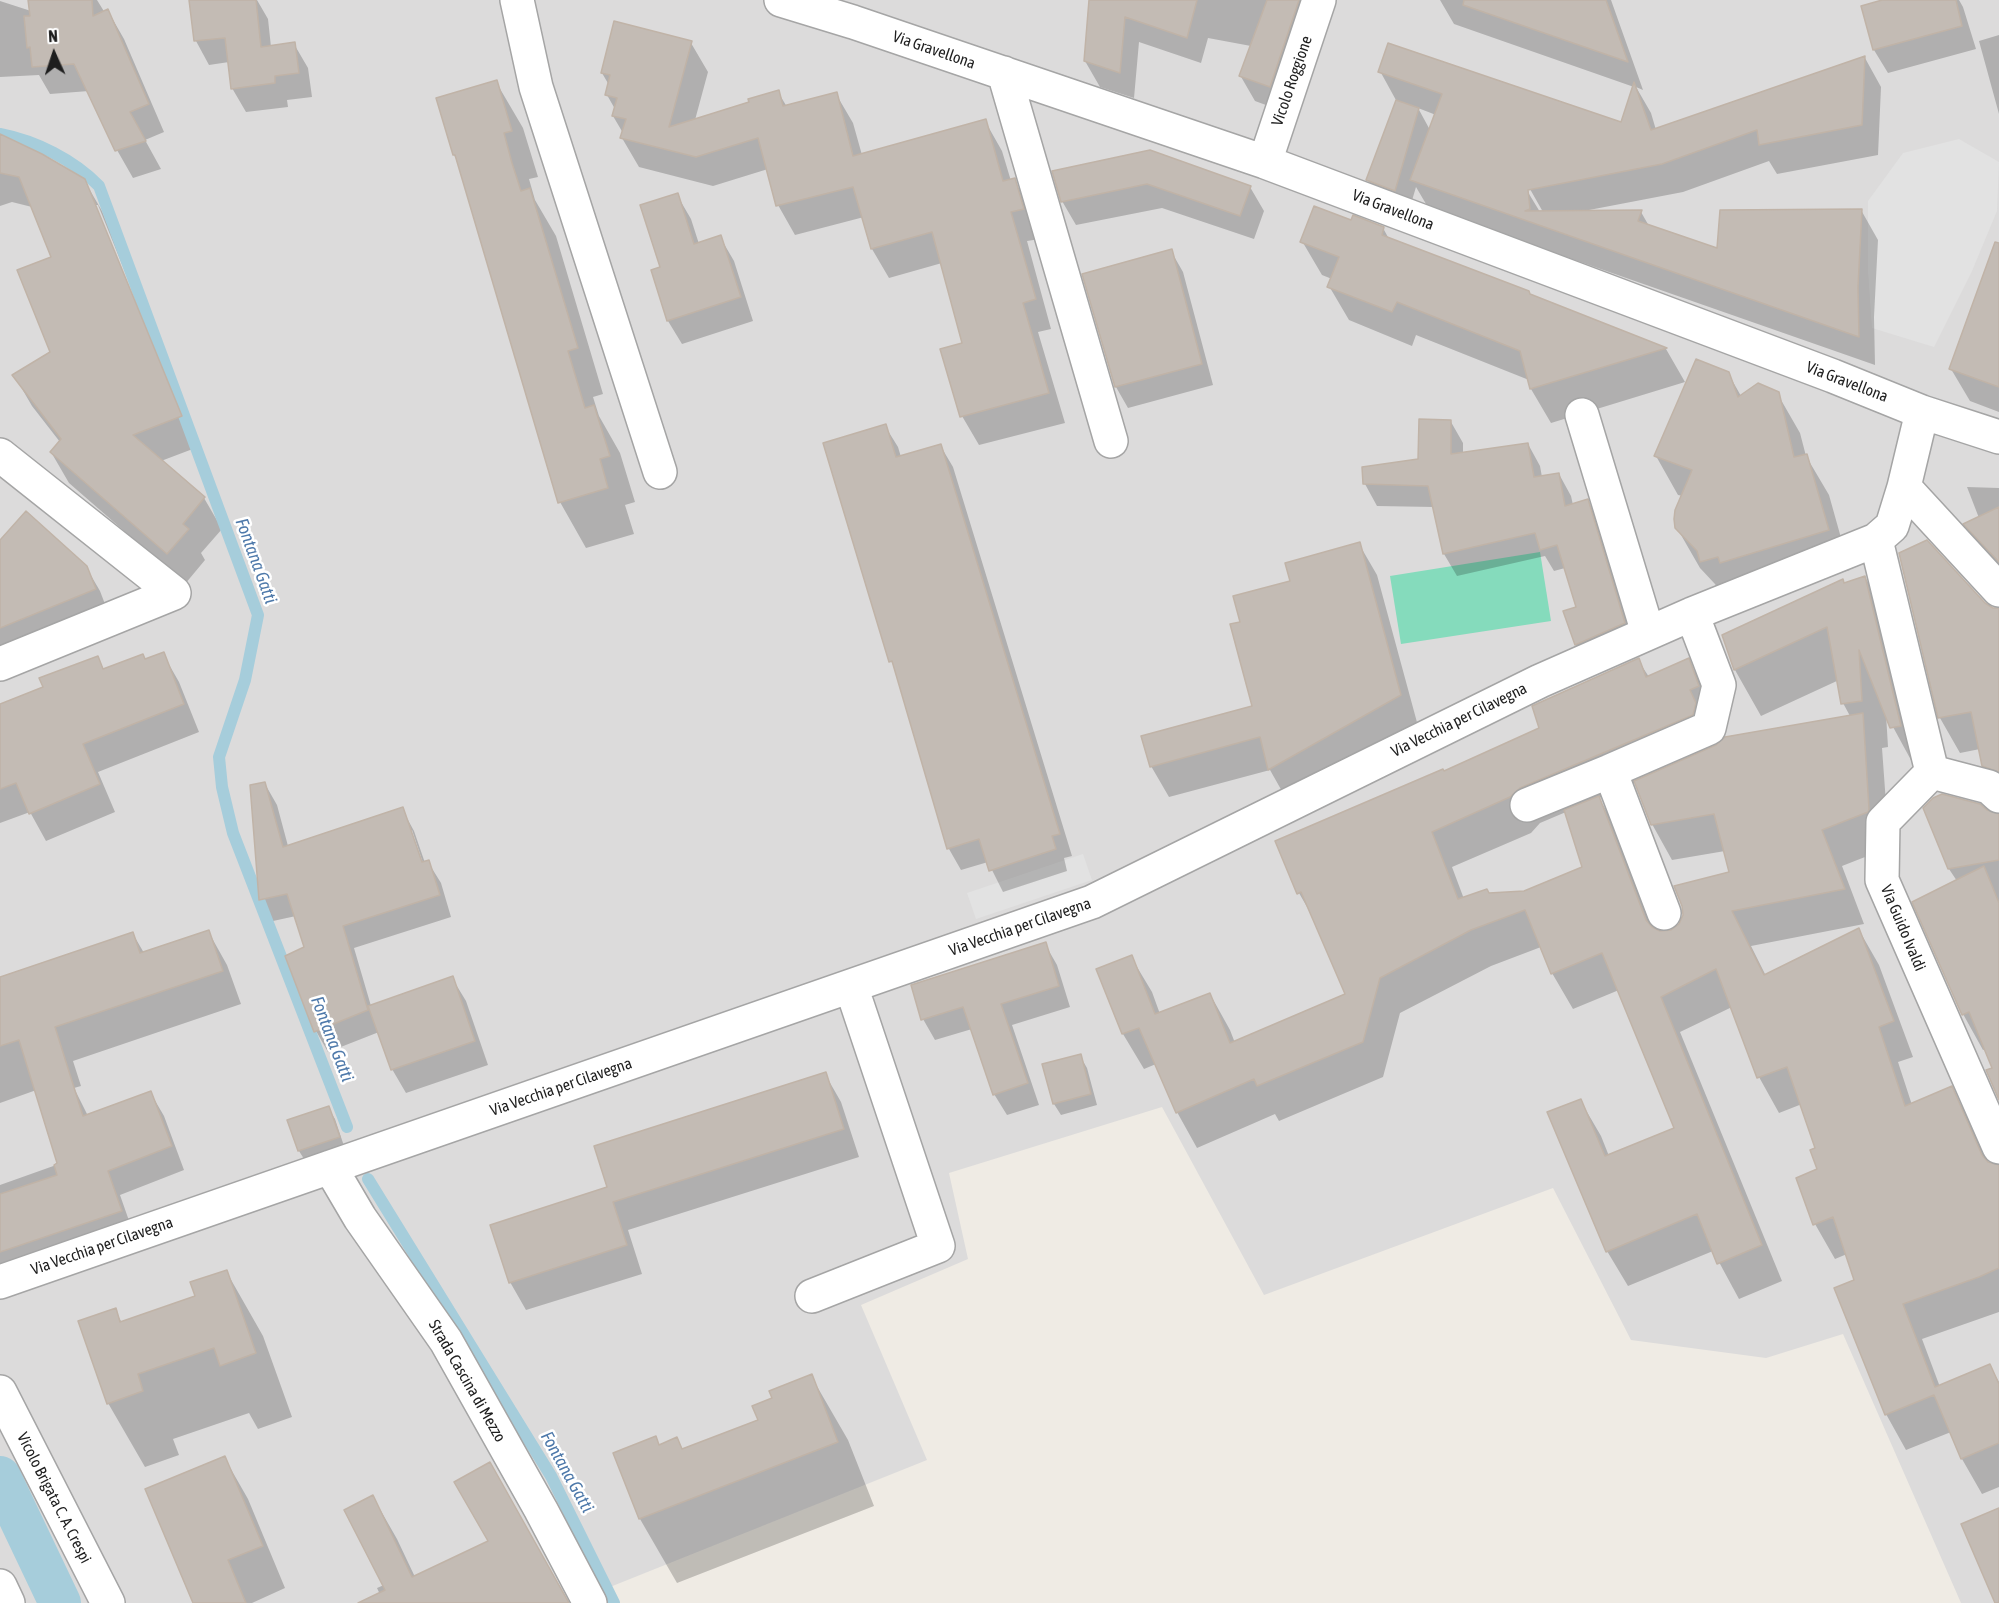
<!DOCTYPE html>
<html>
<head>
<meta charset="utf-8">
<style>
	body { margin:0 }
	#map { position:relative; width:1999px; height:1603px; overflow:hidden; background:#efebe4; font-family:"Asap Condensed",sans-serif }
	canvas { display:block }
	.north { position:absolute; left:24px; top:24px; width:60px; height:60px; -webkit-text-stroke:4px #fff; paint-order:stroke; rotate:357deg; font-size:16px; font-weight:700; line-height:24px; text-align:center; color:#1e1e1e }
	.north::after { content:''; display:block; margin:auto; width:21px; height:27px; background:#1e1e1e; clip-path:polygon(50% 0,100% 100%,50% 72%,0 100%) }
</style>
</head>
<body>
<div id="map">
<canvas width="1999" height="1603"></canvas>
<div class="north">N</div>
</div>
<script>
const c = document.querySelector('canvas').getContext('2d');
c.lineJoin = 'round';
function fillPath(path, color) {
  c.fillStyle = color;
  c.fill(path, 'evenodd');
}
function stroke(path, color, width, dash) {
  c.strokeStyle = color;
  c.lineWidth = width;
  c.lineCap = dash ? 'butt' : 'round';
  c.setLineDash(dash || []);
  c.stroke(path);
}
function label(font, color, halo, rows, align = 'center') {
  c.font = font + ' "Asap Condensed",sans-serif';
  c.lineWidth = 5;
  c.setLineDash([]);
  c.textBaseline = 'middle';
  c.strokeStyle = halo;
  c.fillStyle = color;
  for (const [text, x, y, turn = 0] of rows) {
    c.save();
    c.translate(x, y);
    c.rotate((+turn || 0) * Math.PI / 180);
    c.textAlign = isNaN(turn) ? turn : align;
    if (halo) c.strokeText(text, 0, 0);
    c.fillText(text, 0, 0);
    c.restore();
  }
}
fillPath(new Path2D(`
	M0,0H1999V1603H1961L1843,1334L1766,1358L1631,1340L1553,1188L1264,1295L1162,1107L949,1173L968,1259L861,1305L927,1460L605,1589L611,1603H0Z`), '#dcdbdb');
fillPath(new Path2D(`
	M1540,552L1551,621L1401,644L1390,576Z`), '#85dbbc');
fillPath(new Path2D(`
	M1959,139L1999,162L1997,211L1972,271L1934,347L1872,328L1868,270V201L1903,153Z
	M1083,854L1092,880L976,919L967,893Z`), '#e2e2e2');
fillPath(new Path2D(`
	M30,0H97L105,13L108,11L124,39L164,132L145,140L161,169L133,178L117,150L89,91L50,94L39,75L0,77V1L31,11Z
	M190,0H257L268,19L271,47L294,44L308,68L312,97L287,100L288,107L246,112L232,88L229,62L209,65L196,41Z
	M1090,0H1327L1285,112L1255,101L1240,75L1251,46L1208,38L1201,63L1139,42L1134,98L1100,87L1085,61Z
	M1440,0H1611L1643,90L1636,87L1651,113L1656,130L1865,58L1881,87L1878,155L1777,174L1769,161L1683,192L1589,210V212H1641L1649,226L1718,250L1861,210L1878,240L1874,317L1875,365L1429,209L1416,187L1408,214L1381,204L1368,180L1397,102L1380,71L1622,124L1634,87L1454,24ZM1418,108L1436,115L1430,130ZM1526,182L1543,212H1540L1523,184Z
	M1888,0H1959L1963,7L1976,49L1888,73L1874,50L1863,7Z
	M1999,35V114L1979,41Z
	M691,43L708,72L695,120L778,92L787,107L836,94L853,123L862,155L985,121L1002,151L1011,181L1014,180L1031,210L1040,239L1027,241L1051,329L1038,332L1065,423L979,445L962,416L964,344L942,263L889,278L872,249L864,217L795,235L778,205L768,169L713,186L639,167L622,138L623,133L613,116L615,109L607,95L609,85L602,73Z
	M496,82L523,128L538,177L529,179L535,200L556,236L603,394L593,397L599,416L620,453L635,502L625,505L634,534L586,548L560,502L458,162L454,155Z
	M0,140L84,180L102,211L198,447L161,461L204,498L222,529L201,553L205,560L185,584L69,483L51,452L60,442L32,406L14,375L52,352L53,257L32,207L12,202L0,206ZM94,205H98L186,422L183,423Z
	M1054,172L1250,187L1264,211L1254,239L1162,208L1076,225L1062,201Z
	M677,195L691,219L699,244L720,237L734,261L753,321L682,344L668,321L653,271L661,268Z
	M1352,221L1383,228L1389,239L1666,349L1685,382L1551,423L1531,389L1529,380L1416,335L1412,346L1349,320L1329,286L1332,279L1322,275L1302,241Z
	M1171,251L1183,272L1213,385L1128,408L1116,387L1084,275Z
	M1999,251V412L1970,401L1951,369Z
	M1728,373L1741,396L1777,393L1800,433L1806,456L1829,495L1850,570L1744,601L1724,600L1715,584L1700,568L1677,528L1683,496L1678,495L1656,456Z
	M1451,422L1463,443V454L1528,444L1540,466L1542,477L1559,474L1571,496L1573,505L1587,500L1600,522L1637,645L1589,666L1576,645L1565,612L1578,608L1565,568L1554,571L1545,556L1457,576L1444,554L1434,507L1377,506L1365,484L1419,460Z
	M885,426L898,447L901,457L940,445L953,467L1072,856L1064,858L1067,871L1003,892L988,862L961,870L949,849L897,672L891,661Z
	M1967,487L1999,488V574L1985,559L1965,524L1979,518Z
	M5,538L86,567L100,591L108,612L0,657V540Z
	M1359,544L1377,575L1418,726L1287,800L1270,770L1169,797L1151,766L1254,707L1242,623L1292,583Z
	M1900,554L1992,609L1999,610V792L1984,765L1980,749L1960,753L1940,718Z
	M1865,577L1891,623L1918,773L1886,714L1888,747L1882,748L1889,845L1888,848L1842,866L1864,924L1751,946L1766,976L1859,930L1879,965L1913,1057L1898,1062L1912,1105L1951,1087L1971,1123L1989,1164L1999,1167V1312L1922,1339L1940,1387L1990,1366L1999,1382V1487L1982,1494L1962,1459L1951,1432L1906,1450L1886,1414L1856,1281L1847,1254L1835,1259L1815,1224L1819,1170L1817,1149L1802,1104L1779,1113L1759,1077L1732,1007L1680,1032L1782,1281L1739,1299L1713,1251L1628,1286L1607,1251L1580,1100L1601,1136L1609,1156L1676,1129L1619,990L1573,1009L1552,973L1541,947L1491,966L1400,1013L1383,1077L1279,1121L1275,1114L1197,1148L1177,1112L1156,1064L1144,1069L1123,1034L1098,970L1131,957L1152,992L1160,1014L1210,994L1230,1030L1235,1043L1347,995L1314,919L1299,893L1277,842L1443,773L1541,729L1638,660L1649,677L1688,660L1709,696L1715,739L1713,748L1850,716L1843,703L1839,680L1761,716L1735,670L1724,636ZM1636,782L1652,824L1672,860L1725,851L1731,874L1672,932L1656,931L1619,833L1599,798ZM1566,812L1584,867L1524,893L1488,895L1464,899L1452,867L1531,833L1540,823Z
	M163,654L179,682L199,732L98,772L115,812L46,841L30,812L0,823V705L45,688L97,657L104,670L145,661Z
	M265,784L277,805L288,846L402,809L414,831L425,863L428,862L441,883L451,917L354,948L371,1006L452,978L466,1001L488,1065L406,1093L392,1069L379,1032L328,1052L316,1031L306,948L296,916L273,921L260,900L252,786ZM409,830H412L425,869L423,870Z
	M1994,816H1999V1097L1994,1069L1986,1049L1983,1050L1963,1014L1957,881L1949,869Z
	M208,931L227,965L241,1004L73,1061L81,1086L74,1088L88,1116L150,1092L164,1116L184,1170L120,1195L134,1235L0,1281V1185L59,1164L42,1088L0,1103V979L133,934L144,953Z
	M1045,944L1057,965L1070,1007L1012,1025L1039,1105L1007,1115L994,1094L972,1029L935,1040L923,1019Z
	M1080,1056L1087,1068L1097,1105L1061,1115L1054,1104L1044,1065Z
	M825,1074L841,1102L859,1157L628,1230L642,1274L526,1310L510,1282L609,1188Z
	M328,1108L335,1119L345,1149L306,1162L299,1151L289,1121Z
	M226,1271L263,1336L292,1417L258,1429L249,1413L173,1439L179,1455L145,1467L108,1403L115,1310L122,1323L197,1297Z
	M811,1376L848,1440L874,1506L677,1583L640,1519L615,1454L655,1438L660,1446L677,1439L683,1450L760,1420L774,1399Z
	M224,1457L248,1499L285,1588L252,1603H194Z
	M489,1464L569,1603H384L377,1588L384,1585L373,1497L397,1539L415,1577L490,1542Z`), '#0003');
stroke(new Path2D(`
	M0,134C36,141 74,160 99,186L258,615L245,680L219,757L222,787L233,833L347,1127
	M368,1179L551,1476L614,1603`), '#a6cddb', 12);
stroke(new Path2D(`
	M0,1477L60,1603`), '#a6cddb', 42);
const building = new Path2D(`
	M28,0H92L93,16L108,9L149,104L130,112L146,141L115,151L74,64L32,67L30,47L27,48L24,16H30Z
	M189,0H256L261,47L295,42L299,73L275,76V83L231,89L225,38L194,41Z
	M1089,0H1197L1187,38L1125,17L1120,73L1084,61Z
	M1267,0H1299L1270,87L1239,76Z
	M1464,0H1606L1628,62L1463,5Z
	M1882,0H1956L1962,26L1873,50L1861,6Z
	M614,21L692,41L669,127L749,102L748,99L779,90L783,106L837,92L853,156L986,119L1003,181L1015,178L1024,209L1011,212L1036,299L1023,303L1049,393L960,417L940,349L962,343L932,232L871,249L853,187L776,206L758,138L696,157L620,138L626,119L612,116L617,98L605,95L610,75L601,73Z
	M1388,43L1621,122L1634,82L1651,130L1865,56L1862,125L1759,145L1757,130L1662,164L1528,190L1530,209L1525,211L1642,210L1638,221L1717,248L1720,210L1862,209L1858,287L1859,337L1410,180L1442,94L1378,72Z
	M497,80L512,131L504,133L512,163L521,191L530,188L578,348L568,351L585,408L594,405L610,456L600,459L608,488L558,503L455,155H453L436,98Z
	M1396,100L1419,108L1395,191L1366,180Z
	M0,134L42,154L85,179L182,416L133,435L205,497L183,524L189,529L167,554L50,452L61,439L12,375L50,352L17,270L51,257L19,177L0,173Z
	M1150,150L1251,186L1240,216L1147,184L1061,202L1052,171Z
	M678,193L694,244L721,235L741,297L667,321L651,270L660,267L640,205Z
	M1314,206L1351,220L1353,215L1384,227L1382,235L1529,291L1530,294L1667,348L1530,389L1520,351L1397,302L1392,312L1327,287L1339,257L1300,242Z
	M1995,242L1999,243V387L1949,369Z
	M1172,249L1202,364L1115,387L1082,274Z
	M1696,359L1729,372L1738,397L1758,383L1779,392L1794,457L1807,454L1829,530L1720,563L1718,557L1700,562L1697,551L1675,528L1674,519L1675,510L1692,470L1654,456Z
	M1419,419L1451,420V454L1528,443L1534,477L1559,473L1565,506L1588,499L1625,623L1575,645L1563,611L1576,607L1557,545L1540,550L1535,533L1443,554L1428,486L1363,484L1362,467L1418,459Z
	M886,424L896,457L941,444L1060,834L1052,836L1056,849L989,871L979,839L947,849L892,661L889,662L823,443Z
	M1999,507V562L1963,524Z
	M26,511L87,566L96,589L0,628V540Z
	M1927,540L1985,603L1993,608H1999V772L1982,766L1971,712L1938,718L1899,553Z
	M1360,542L1401,695L1268,770L1260,737L1150,767L1141,736L1252,706L1230,624L1240,622L1233,596L1290,581L1285,563Z
	M1865,576L1901,726L1890,728L1859,650L1862,701L1841,704L1827,627L1734,670L1722,635L1843,579L1844,583Z
	M164,652L184,704L83,744L100,784L29,814L16,783L0,789V704L43,687L39,678L98,656L103,669L143,654L145,659Z
	M1639,658L1646,677L1689,658L1699,686L1690,690L1696,703L1693,715L1520,788L1510,797L1432,832L1458,899L1487,889L1489,893L1524,891L1582,867L1564,810L1599,796L1646,920L1652,927L1660,931L1671,930L1679,924L1683,915L1682,906L1674,886L1729,872L1714,814L1651,825L1634,781L1716,745L1725,737L1863,713L1869,809L1868,812L1822,830L1845,889L1732,911L1764,975L1859,928L1894,1021L1879,1027L1905,1106L1952,1086L1982,1155L1988,1162L1999,1165V1268L1979,1277L1903,1304L1935,1387L1990,1364L1999,1384V1443L1961,1459L1934,1395L1885,1415L1834,1288L1854,1280L1833,1217L1813,1225L1796,1178L1817,1169L1810,1150L1815,1148L1787,1067L1757,1078L1716,969L1661,997L1762,1245L1717,1264L1697,1214L1606,1252L1547,1112L1581,1099L1605,1156L1674,1128L1602,953L1551,974L1525,910L1471,930L1380,978L1363,1042L1257,1086L1254,1079L1176,1113L1139,1028L1122,1034L1096,969L1132,955L1155,1014L1210,993L1230,1043L1345,994L1301,892L1297,894L1275,841L1443,769L1444,771L1539,728L1532,706Z
	M265,782L283,847L403,807L422,862L429,860L440,895L343,926L368,1010L314,1032L285,956L304,947L287,894L259,900L250,785Z
	M1942,794L1980,804L1987,810L1999,814V860L1948,869L1923,808L1933,798Z
	M1984,866L1999,903V1100L1986,1070L1992,1068L1969,1012L1962,1015L1912,902Z
	M209,930L223,971L55,1027L83,1116L151,1091L172,1146L108,1171L122,1211L0,1252V1194L57,1175L54,1165L57,1163L19,1040L0,1046V977L133,932L140,953Z
	M1046,942L1059,986L1001,1004L1028,1083L993,1095L963,1007L921,1020L911,985Z
	M453,976L475,1041L391,1070L368,1006Z
	M1081,1054L1091,1094L1053,1104L1042,1064Z
	M826,1072L844,1129L613,1202L627,1245L509,1283L490,1225L607,1187L594,1146Z
	M329,1106L340,1137L298,1151L287,1120Z
	M227,1270L256,1353L220,1366L214,1348L138,1374L143,1391L107,1404L78,1321L116,1308L120,1322L195,1296L190,1282Z
	M812,1374L838,1442L639,1519L613,1453L656,1436L659,1445L677,1437L682,1449L758,1420L752,1406L772,1398L769,1391Z
	M225,1456L263,1546L228,1560L246,1603H193L145,1489Z
	M490,1462L569,1603H358L385,1590L344,1510L373,1495L412,1577L488,1541L454,1482Z
	M1999,1508V1603H1995L1961,1524Z`);
fillPath(building, '#c3bbb4');
stroke(building, '#c0b3a7', 1.5);
const minor = new Path2D(`
	M517,0L536,87L660,472
	M781,0L853,22L1265,162L1833,376L1922,412L1999,437
	M1004,73L1111,441
	M1265,162L1319,0
	M1582,415L1648,633
	M0,455L174,593L0,664
	M1904,487L1999,590
	M1876,540L1932,772L1883,822L1882,880L1999,1147
	M1932,772L1989,787L1999,796
	M1527,805L1610,771
	M1664,913L1610,771L1709,728L1719,685L1692,614
	M330,1167L360,1218L446,1341L541,1510L590,1603
	M0,1282L1092,902L1540,681L1692,614L1876,540L1892,526L1904,487L1922,412
	M812,1296L938,1246L851,986
	M0,1392L108,1603
	M0,1586L8,1603`);
stroke(minor, '#a5a5a5', 36);
stroke(minor, '#fff', 33);
label('16px', '#1e1e1e', '#fff', [
	["Via Gravellona",934,50,19],
	["Vicolo Roggione",1292,81,-71],
	["Via Gravellona",1393,210,21],
	["Via Gravellona",1847,382,21],
	["Via Vecchia per Cilavegna",1459,720,-26],
	["Via Vecchia per Cilavegna",1020,927,-19],
	["Via Guido Ivaldi",1903,928,67],
	["Via Vecchia per Cilavegna",561,1087,-19],
	["Via Vecchia per Cilavegna",102,1246,-19],
	["Strada Cascina di Mezzo",467,1381,60],
	["Vicolo Brigata C. A. Crespi",54,1498,63]
]);
label('italic 18px', '#4e79aa', '#fff', [
	["Fontana Gatti",256,561,70],
	["Fontana Gatti",332,1039,69],
	["Fontana Gatti",567,1472,61]
]);
</script>
</body>
</html>
